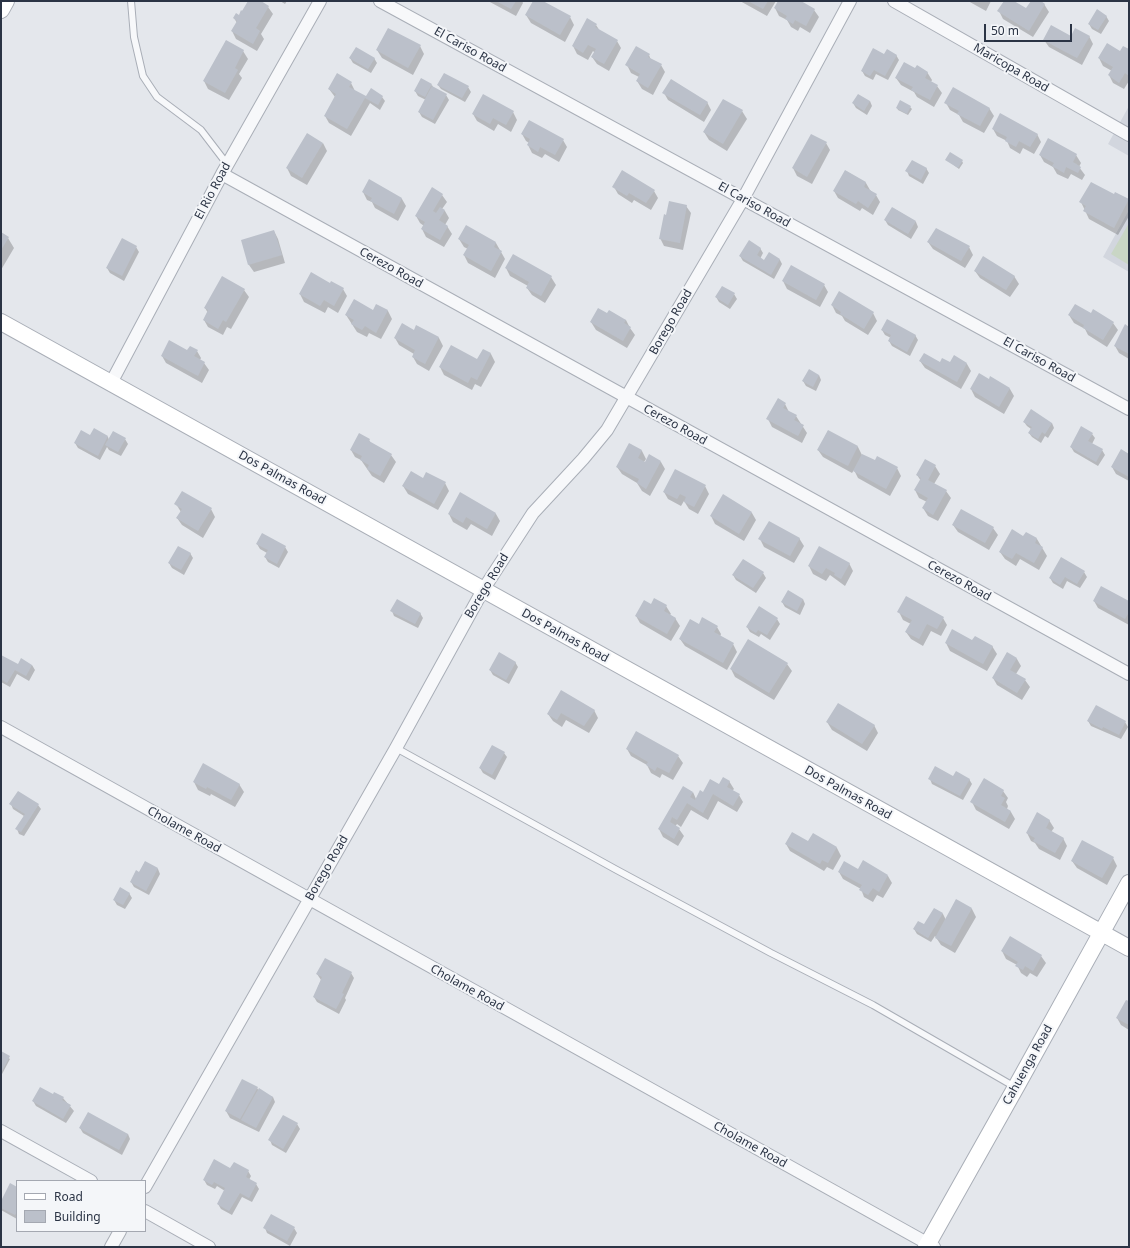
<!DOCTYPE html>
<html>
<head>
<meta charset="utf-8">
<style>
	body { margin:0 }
	#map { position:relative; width:1130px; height:1248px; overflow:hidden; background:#e4e7ec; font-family:"Noto Sans",sans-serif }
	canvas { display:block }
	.frame { position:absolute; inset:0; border:2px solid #2b3445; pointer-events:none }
	.legend { position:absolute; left:16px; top:1180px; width:130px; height:52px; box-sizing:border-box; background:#f4f6f9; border:1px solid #a4a8b1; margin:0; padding:5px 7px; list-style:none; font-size:12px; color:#2b3445 }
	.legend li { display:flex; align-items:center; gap:8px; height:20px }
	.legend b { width:20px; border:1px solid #a4a8b1 }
	.scale { position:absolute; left:984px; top:24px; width:88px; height:18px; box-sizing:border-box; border:2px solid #2b3445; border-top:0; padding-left:5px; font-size:12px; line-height:14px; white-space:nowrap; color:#2b3445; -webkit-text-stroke:3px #f4f6f9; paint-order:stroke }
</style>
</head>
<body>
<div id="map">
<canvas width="1130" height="1248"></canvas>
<div class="frame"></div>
<ul class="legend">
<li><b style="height:5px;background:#fff"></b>Road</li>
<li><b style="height:11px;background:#bbc0ca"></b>Building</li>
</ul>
<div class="scale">50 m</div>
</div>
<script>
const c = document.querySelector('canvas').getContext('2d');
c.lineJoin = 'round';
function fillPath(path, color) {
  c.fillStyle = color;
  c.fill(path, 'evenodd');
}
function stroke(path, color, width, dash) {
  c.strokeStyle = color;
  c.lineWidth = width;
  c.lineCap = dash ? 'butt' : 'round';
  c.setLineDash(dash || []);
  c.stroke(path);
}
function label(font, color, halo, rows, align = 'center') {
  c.font = font + ' "Noto Sans",sans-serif';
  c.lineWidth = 4;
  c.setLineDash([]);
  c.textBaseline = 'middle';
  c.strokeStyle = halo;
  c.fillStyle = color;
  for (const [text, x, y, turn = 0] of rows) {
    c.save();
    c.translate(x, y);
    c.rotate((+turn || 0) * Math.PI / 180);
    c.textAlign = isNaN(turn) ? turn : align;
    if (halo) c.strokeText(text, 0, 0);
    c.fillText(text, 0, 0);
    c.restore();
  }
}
fillPath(new Path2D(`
	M1129,106V156L1108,144Z
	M1129,210V272L1103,257Z`), '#d2d6de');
fillPath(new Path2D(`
	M1129,223V265L1111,254Z`), '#c9d6c5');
fillPath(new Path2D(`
	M249,1H259L268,7L273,14L261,34L264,39L257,51L236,39L232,31L237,23L234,18L239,16Z
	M280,1H287L285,4Z
	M488,1H522L523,3L516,16Z
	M534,1H541L570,17L574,25L565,42L531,23L526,15Z
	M740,1H776L767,16Z
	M779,1H799L814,10L819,17L810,33L800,27L798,31L791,27L787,20L779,16L775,8Z
	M968,1H991L986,11Z
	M1005,1H1012L1026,10L1032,1H1039L1044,4L1049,12L1033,37L1003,19L999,11Z
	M1106,16L1109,21L1101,34L1092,29L1089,24Z
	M596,25L600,31L617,41L621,48L609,71L597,64L592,57L595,53L593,51L588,60L577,54L573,46Z
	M1089,36L1093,44L1082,65L1049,47L1044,40Z
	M226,41L243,51L248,59L239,74L242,78L229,100L208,89L204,81Z
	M420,46L424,54L413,75L382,58L377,50Z
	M1129,51V81L1124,89L1113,83L1109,75L1112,71L1103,66L1099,58Z
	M649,55L651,60L661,65L665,72L653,95L642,89L637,81L639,77L631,73L627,65Z
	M896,55L899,60L888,80L876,74L873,80L865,76L862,71Z
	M350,58H374L377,63L371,73L353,63Z
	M915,70L927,72L932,80L931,82L937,86L942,93L934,107L917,97L914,92L901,85L896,78Z
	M351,83L355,91L365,97H382L385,101L380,110L370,103L351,136L329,123L325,116L335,97L329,89Z
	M432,85L433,87L446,95L449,100L435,124L422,117L419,112L426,100L418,96L415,91Z
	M438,85L468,87L471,92L465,102L441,89Z
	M664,93L707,102L711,110L704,122L668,100Z
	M870,101L872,106L867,115L856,108L853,103Z
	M946,103L989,108L994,116L984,133L963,122L959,115L950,110Z
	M910,107L912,109L908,115L898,110L897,108Z
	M742,111L747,119L727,151L709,140L704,132Z
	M513,112L517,120L511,132L498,124L494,131L477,121L473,114Z
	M993,129L1037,134L1041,142L1034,154L1023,148L1020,154L1010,148L1007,141L997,136Z
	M522,134L563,140L567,147L559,162L545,154L542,158L532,153L528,145L529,143L526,141Z
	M1048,140L1076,155L1081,163L1079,167L1085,175L1082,180L1071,174L1068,179L1057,174L1053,167L1044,162L1040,155Z
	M323,143L327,151L307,185L291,176L287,168Z
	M826,143L830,150L812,184L797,176L793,168Z
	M947,160L962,161L963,163L959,169Z
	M926,168L929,173L923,184L909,176L907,171Z
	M846,171L866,183L870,190L876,195L880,202L873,215L862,208L860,211L838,198L834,191Z
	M369,181L402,199L406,206L398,221L375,208L372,202L367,200L363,192Z
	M614,187L654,191L658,198L651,210L634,200L632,203L618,194Z
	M1116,193L1129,201V216L1118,235L1089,219L1081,202L1115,196Z
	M442,195L447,202L442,209L445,211L449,218L445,225L447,226L452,234L444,247L426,237L422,229L424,226L420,223L416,216Z
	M686,206L691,213L683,250L664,246L660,238L667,216Z
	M893,208L916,222L918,227L911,239L888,225L885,220Z
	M274,231L278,239L285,263L254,272L249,265L242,241Z
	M1,234L8,238L14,248L1,270Z
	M459,239L496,243L505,259L495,278L468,263L464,255L468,249L464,247Z
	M928,242L969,247L973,255L965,268L933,249Z
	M136,247L139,252L124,281L110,273L107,268Z
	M760,248L763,253L760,259L764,261L769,253L780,260L782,264L774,279L743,261L740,256Z
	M506,268L551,277L556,285L545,303L532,295L527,288L528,286L510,276Z
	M975,271L1014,276L1019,284L1010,297L980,278Z
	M783,281L824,285L828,292L820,307L787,289Z
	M330,284L343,289L347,296L338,313L328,307L325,313L304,302L300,294Z
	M244,290L249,297L231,329L227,327L223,335L208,327L204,320L208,313L205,308Z
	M734,294L737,299L730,309L719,302L716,297Z
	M377,305L388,311L392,319L381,339L369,333L367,337L357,332L346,315L373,311Z
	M832,305L873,313L877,321L868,335L845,321L842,316L836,313Z
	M1091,314L1113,323L1118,330L1107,347L1088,335L1085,329L1074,323L1069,315Z
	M607,315L626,320L630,328L635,335L627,348L596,330L591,322Z
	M417,326L439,338L443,346L429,371L417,364L413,357L414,354L399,345L395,338L414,331Z
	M1129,328V359L1119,353L1115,346Z
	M882,330L915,335L918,340L910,356L892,346L889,341L891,338L885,335Z
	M483,350L491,354L495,362L481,387L475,384L472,390L444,375L440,367L477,360Z
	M197,351L201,358L200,360L204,363L209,370L202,383L166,363L162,356Z
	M954,357L967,364L971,371L961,389L925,368L920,361L950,364Z
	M819,375L821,380L816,391L806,386L803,381Z
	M991,378L1010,389L1014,396L1004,414L975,397L971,389L989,380Z
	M785,404L789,412L796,416L807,433L802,443L772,427L768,419Z
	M1024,422L1052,423L1054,428L1048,438L1045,436L1041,443L1032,437L1029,433L1031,429L1027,426Z
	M1082,428L1092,434L1095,438L1092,444L1102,450L1105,455L1098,466L1074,452L1071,447Z
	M94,430L108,437L109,440L125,439L128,444L121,456L109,450L107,447L100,460L78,448L75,443L90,436Z
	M828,431L858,447L862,455L875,462L897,468L901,476L890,496L858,478L854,470L852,473L823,457L818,450Z
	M369,440L371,443L391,455L396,462L384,483L372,476L361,460L355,457L351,450Z
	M630,444L642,451L646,459L644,462H661L665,469L650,496L642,491L637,483L622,474L617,467Z
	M1129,455V481L1116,474L1112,467Z
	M935,466L940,474L934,484L946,491L951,498L938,521L928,516L923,508L927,502L919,498L915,490L921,481L917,475Z
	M423,479L445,483L449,491L438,510L408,494L403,486Z
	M705,486L709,494L698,514L689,509L684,501L681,506L668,499L664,492Z
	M461,494L496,514L500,521L492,536L471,524L467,530L453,522L449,514Z
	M723,496L752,513L756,520L744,541L715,524L711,516Z
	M176,504L211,509L215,517L203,538L182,525L177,518L181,512Z
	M953,525L993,528L998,535L989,550L958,532Z
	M1026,533L1037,539L1047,556L1039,570L1020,559L1016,566L1005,559L1000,552L1024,537Z
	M799,538L804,546L794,563L764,547L760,539Z
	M257,544L285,547L288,552L279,568L268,562L265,557L267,553L260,549Z
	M190,553L193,558L184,575L172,568L169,563Z
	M849,563L853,571L845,586L830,575L826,581L813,574L809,566Z
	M1084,572L1087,577L1080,588L1067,581L1063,589L1053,583L1050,578Z
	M763,573L766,578L756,593L736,580L733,575Z
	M803,599L805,604L800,615L785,607L782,602Z
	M1094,601L1129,603V625L1098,608Z
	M651,605L666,606L671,614L670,615L675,618L680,626L671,641L640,623L636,616Z
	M392,611L420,613L423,618L418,628L394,616Z
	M899,612L943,618L947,625L941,636L931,631L923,646L911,639L906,632L911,624L903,620Z
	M777,619L780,624L770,640L761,634L759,637L750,632L747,627Z
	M699,625L717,627L721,634L720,637L733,644L737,652L727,670L685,646L680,639Z
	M973,642L992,646L997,654L987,671L950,651L946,643Z
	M1007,653L1017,659L1021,666L1016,674L1025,680L1030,687L1022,700L997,685L993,678Z
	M1,656L18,665H32L35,670L29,681L17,674L10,687L1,682Z
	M515,662L518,667L509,684L493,675L490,670Z
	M787,664L792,671L774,700L735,677L731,669Z
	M594,710L598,718L589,733L566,720L562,727L553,721L548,714Z
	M1088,721L1125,722L1128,727L1121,739L1091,726Z
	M827,722L874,725L878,733L867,751L832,730Z
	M627,749L678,756L683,763L673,780L662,774L660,778L651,773L647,765L631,756Z
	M504,753L507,757L495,780L483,773L480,768Z
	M954,777L969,779L972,784L963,800L932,784L930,779Z
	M729,781L734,789L732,791L739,795L743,802L737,812L718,801L708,820L691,810L681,827L677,824L675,827L679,829L684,836L678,846L663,837L659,829L693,792L696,799L703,793Z
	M194,782L239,784L244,792L235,807L211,794L210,796L198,790Z
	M1003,791L1008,798L1006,802L1008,806L1007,809L1011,812L1015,819L1009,829L976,810L972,802Z
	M11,804L38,805L41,809L24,836L19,834L17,829L24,816L13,809Z
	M1049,820L1054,828L1051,832L1063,838L1067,846L1060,860L1039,849L1035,843L1031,841L1027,833Z
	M813,834L837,848L841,856L833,870L827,867L824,871L790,851L786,844L808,842Z
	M1113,858L1117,866L1107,885L1077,868L1072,861Z
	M145,862L158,869L160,874L149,895L134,887L131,882L139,873Z
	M858,870L888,876L892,883L883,898L877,895L873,902L864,897L861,889L843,879L839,872Z
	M129,893L132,898L125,909L117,905L114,900Z
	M957,901L972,909L976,917L955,953L941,945L935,936L931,942L917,934L914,929L924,926L935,909L943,914L946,920Z
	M1002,951L1041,956L1046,963L1037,977L1030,973L1027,977L1021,973L1017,965L1006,959Z
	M351,973L354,978L345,998L346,1000L339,1014L317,1002L314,997L321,980L317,974Z
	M1129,1002V1030L1121,1025L1117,1018Z
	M1,1053L10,1059L1,1076Z
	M257,1088L259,1091L273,1097L275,1102L259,1132L230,1118L226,1111Z
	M53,1096L63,1098L74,1111L66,1123L36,1106L33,1101Z
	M297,1124L300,1129L286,1153L272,1145L270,1140Z
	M80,1128L128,1134L130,1139L122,1155L83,1133Z
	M231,1169L248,1171L251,1176L249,1180L256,1184L259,1189L252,1202L242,1197L232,1215L221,1209L218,1204L225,1191L217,1186L215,1189L207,1185L204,1180Z
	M17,1188V1219L1,1210V1203Z
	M265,1228H294L297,1233L290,1246L267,1233Z`), '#0003');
fillPath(new Path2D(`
	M248,1H261L269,6L256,28L260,31L253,44L231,31L237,21L233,18L236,13L239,15L241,10L242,11Z
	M496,1H516L511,9Z
	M533,1H543L571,16L560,35L525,15Z
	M748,1H768L763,9Z
	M778,1H801L815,9L806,26L795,20L793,24L785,19L787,16L774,8Z
	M1004,1H1014L1026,8L1031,1H1041L1045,4L1029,31L997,11Z
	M1097,9L1107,16L1098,30L1088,24Z
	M587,18L597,24L595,27L618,40L604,64L591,57L596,49L588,45L583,53L572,46Z
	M1051,25L1071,36L1075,28L1090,36L1077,58L1043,40Z
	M388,28L421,45L408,68L376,50Z
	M226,40L244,50L235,68L238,70L225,93L203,81Z
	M1107,43L1120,51L1123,46L1129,49V76L1125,73L1119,83L1108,75L1113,67L1098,58Z
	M636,46L650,54L648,57L662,64L648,88L636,81L640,74L625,65Z
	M356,47L375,58L368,69L349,58Z
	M873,48L884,54L887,49L897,55L885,76L874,70L870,76L861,71Z
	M904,62L915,68L917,65L928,72L925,78L938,85L930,100L911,90L913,87L895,78Z
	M337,73L352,82L349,87L366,96L371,88L383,96L378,105L365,98L347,129L324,116L336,94L328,89Z
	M444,73L469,86L462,98L437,85Z
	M421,78L432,84L425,97L414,91Z
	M671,79L708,102L700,115L662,93Z
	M432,86L447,94L433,120L418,112Z
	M953,87L990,108L980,126L957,114L959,111L944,103Z
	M483,94L514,111L506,125L493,118L490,124L472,114Z
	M858,94L870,101L864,111L852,103Z
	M723,99L743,110L723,144L703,132Z
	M900,100L911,106L907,114L896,108Z
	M1000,113L1038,134L1030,147L1019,141L1016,147L1005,141L1007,137L992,129Z
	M529,120L564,139L555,155L540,147L538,152L527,145L530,139L521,134Z
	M307,133L323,143L302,178L286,168Z
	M811,134L827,142L807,177L792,168Z
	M1048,138L1077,154L1073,162L1081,167L1078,173L1066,167L1064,173L1052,166L1054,163L1039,155Z
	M950,152L963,160L958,168L945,160Z
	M912,160L927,168L921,180L905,171Z
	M622,170L655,190L646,203L629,193L627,196L612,187Z
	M845,170L866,182L864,187L877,194L868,208L858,201L856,204L833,191Z
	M369,179L402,198L394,214L370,201L372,198L362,192Z
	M1091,182L1114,194L1115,192L1129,199L1114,228L1083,211L1086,206L1079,202Z
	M432,187L443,194L433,211L436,213L440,207L445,210L439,220L448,226L440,240L421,229L425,222L415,216Z
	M669,201L687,205L680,243L659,239L664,214L666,215Z
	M892,207L916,221L908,234L884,220Z
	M466,225L496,242L494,247L502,251L491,271L463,255L469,245L458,239Z
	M936,228L970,246L961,261L927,242Z
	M274,230L282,255L248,265L241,240Z
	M1,232L9,237L1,250Z
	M122,238L137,246L122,276L106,268Z
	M749,240L761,248L757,255L764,260L769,252L780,259L771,275L739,256Z
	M513,254L552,276L541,296L526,288L529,282L505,268Z
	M983,256L1015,276L1006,290L974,271Z
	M791,265L825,284L816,300L782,281Z
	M311,272L330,283L331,281L344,288L334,306L324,300L320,306L299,294Z
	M222,276L245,289L226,322L223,320L218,329L203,320L208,310L204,308Z
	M722,286L735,293L728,305L715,297Z
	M839,291L874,312L864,329L840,314L841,312L831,305Z
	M354,299L373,310L376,304L388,310L376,333L365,326L362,330L351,324L354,320L345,315Z
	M1075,304L1091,313L1093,309L1114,322L1103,340L1083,328L1084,325L1068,315Z
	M598,308L607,313L609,310L626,320L624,323L631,327L623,341L590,322Z
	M887,319L916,335L907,352L888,341L891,335L881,330Z
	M402,323L414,330L416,325L439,337L425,364L412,357L415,350L394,338Z
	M1125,324L1129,327V354L1114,346Z
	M169,340L187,350L190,346L198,350L194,356L205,362L198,376L161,356Z
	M451,345L477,359L483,349L491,353L477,380L471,377L468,383L439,367Z
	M924,353L940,362L942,358L950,362L954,355L967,363L957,382L919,361Z
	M809,369L819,375L813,387L802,381Z
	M979,373L989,379L990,376L1010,388L999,407L970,389Z
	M778,398L786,403L783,408L797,415L794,420L804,425L798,436L766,419Z
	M1031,409L1052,423L1045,434L1042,432L1038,439L1028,433L1032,427L1023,422Z
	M1081,426L1093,433L1088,441L1103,449L1096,462L1070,447Z
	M94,428L108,436L98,456L74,443L81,430L90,435Z
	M828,430L858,446L848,466L817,450Z
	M113,431L126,438L118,452L105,445Z
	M359,433L370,439L369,441L392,454L380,476L367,469L369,465L360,460L362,456L350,450Z
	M629,443L642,450L638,458L645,462L649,454L661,461L646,489L637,483L639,479L616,467Z
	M1121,449L1129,454V477L1111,467Z
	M862,454L875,460L877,456L898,467L886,489L853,471Z
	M925,459L936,465L928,480L947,490L933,515L922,508L928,498L914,490L921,478L916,475Z
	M675,469L706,485L694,507L684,502L686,497L680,494L677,499L663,492Z
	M411,471L423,478L426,472L446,482L434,504L402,486Z
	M182,491L212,508L198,531L176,518L182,509L174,504Z
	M460,492L496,513L487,529L466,517L463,523L448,514Z
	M723,494L752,512L739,534L710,516Z
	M961,509L994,527L985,543L952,525Z
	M769,521L800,538L790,556L758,539Z
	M1012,529L1023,536L1026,532L1037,538L1035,543L1043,547L1034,563L1016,553L1012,559L999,552Z
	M262,533L286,546L277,564L264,557L268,550L256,544Z
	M178,546L191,553L181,570L168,563Z
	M819,546L850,563L841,579L834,575L835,573L826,568L822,574L808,566Z
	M1061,557L1085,571L1077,584L1065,577L1060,585L1049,578Z
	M743,559L764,572L753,588L732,575Z
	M1101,586L1129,601V612L1125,619L1093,601Z
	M788,590L803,599L797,611L781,602Z
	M906,596L944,617L937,629L927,624L919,639L905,632L912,620L897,612Z
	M654,598L667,605L664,611L676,618L667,634L635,616L644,600L651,604Z
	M397,599L421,613L415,624L390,611Z
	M759,606L778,618L767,635L758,630L756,633L746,627Z
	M702,617L718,626L714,632L734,643L723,663L679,639L690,619L699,624Z
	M952,629L972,640L975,636L993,646L983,664L945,643Z
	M748,639L788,663L769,693L730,669Z
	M499,652L516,662L506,680L489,670Z
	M1007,652L1017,658L1010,670L1026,679L1017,693L992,678Z
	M1,655L18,664L21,658L32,665L26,676L15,670L7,683L1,679Z
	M561,690L595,710L584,726L561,713L557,720L547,714Z
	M838,703L875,725L862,744L826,722Z
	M1096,705L1126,721L1119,735L1103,727L1102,729L1087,721Z
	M636,731L679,755L669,773L657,767L655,771L646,765L648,762L626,749Z
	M492,745L505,752L492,775L479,768Z
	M203,763L240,784L231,800L207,787L206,789L193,782Z
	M935,766L953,776L956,771L970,779L960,796L928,779Z
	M723,777L730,781L727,787L740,794L733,806L713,794L703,813L687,803L677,820L672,817L670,822L680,828L674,839L658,829L683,786L693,792L690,797L695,800L700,790L703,792L710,779L719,784Z
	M984,778L1004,790L1001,796L1005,798L1001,805L1011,811L1005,822L970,802Z
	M18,791L39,804L21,832L15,829L25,814L9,804Z
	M1037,812L1050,820L1046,828L1064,838L1055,853L1033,841L1035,838L1026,833Z
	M792,832L808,841L813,833L837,847L828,863L822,860L820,864L785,844Z
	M1082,840L1114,857L1102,878L1071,861Z
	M863,860L888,875L879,892L873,888L868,895L859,890L862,885L838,872L844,861L858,869Z
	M145,861L158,868L146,891L130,882L136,870L139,872Z
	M120,887L130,893L123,905L113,900Z
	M956,899L972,908L951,946L935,938Z
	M934,908L943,913L928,938L913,929L918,921L924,924Z
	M1010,936L1042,955L1033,971L1025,966L1023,970L1015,966L1018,962L1001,951Z
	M325,958L352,972L342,993L344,994L336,1009L313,997L322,977L316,974Z
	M1126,1000L1129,1001V1025L1116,1018Z
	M1,1051L10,1056L1,1073Z
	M242,1079L258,1087L240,1119L225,1111Z
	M40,1087L53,1094L54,1092L64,1097L62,1100L71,1105L63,1119L32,1101Z
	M259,1088L273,1097L256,1128L241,1120Z
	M88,1112L128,1134L119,1150L79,1128Z
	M283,1115L298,1123L283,1149L268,1140Z
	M214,1159L230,1168L234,1162L249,1170L246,1177L257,1183L249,1198L240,1193L229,1211L217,1204L225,1188L214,1182L212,1185L203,1180Z
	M10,1183L17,1187V1212L15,1215L1,1208V1201Z
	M271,1214L295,1227L287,1241L263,1228Z`), '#bbc0ca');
const lane = new Path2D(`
	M131,1L134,37L143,76L157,97L201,130L227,164
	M396,748L615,869L771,953L873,1005L1015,1087`);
const street = new Path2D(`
	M380,1L1129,409
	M894,1L1129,135
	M222,174L1129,674
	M111,383L222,174L320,1
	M1,727L934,1247
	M1,1131L91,1181
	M145,1187L396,748L483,590L533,513L583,459L607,430L743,199L850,1
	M145,1211L209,1247
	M111,1247L120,1231`);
const secondary = new Path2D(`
	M1,10L6,1
	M1,322L1129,948
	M926,1247L1016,1087L1129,883`);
stroke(lane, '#a9aeb7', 8);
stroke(street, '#a9aeb7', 14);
stroke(secondary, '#a9aeb7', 18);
stroke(lane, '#f7f8fa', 6);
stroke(street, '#f7f8fa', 12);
stroke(secondary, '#fff', 16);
label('12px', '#2b3445', '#f4f6f9', [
	["El Cariso Road",470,50,29],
	["Maricopa Road",1011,68,30],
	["El Rio Road",213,191,-62],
	["El Cariso Road",754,205,29],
	["Cerezo Road",391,268,29],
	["Borego Road",671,322,-60],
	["El Cariso Road",1039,360,29],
	["Cerezo Road",675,425,29],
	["Dos Palmas Road",282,478,29],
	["Cerezo Road",959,581,29],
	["Borego Road",487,586,-59],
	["Dos Palmas Road",565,636,29],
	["Dos Palmas Road",848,793,29],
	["Cholame Road",184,830,29],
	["Borego Road",327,868,-60],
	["Cholame Road",467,988,29],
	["Cahuenga Road",1028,1065,-61],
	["Cholame Road",750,1145,29]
]);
</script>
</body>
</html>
